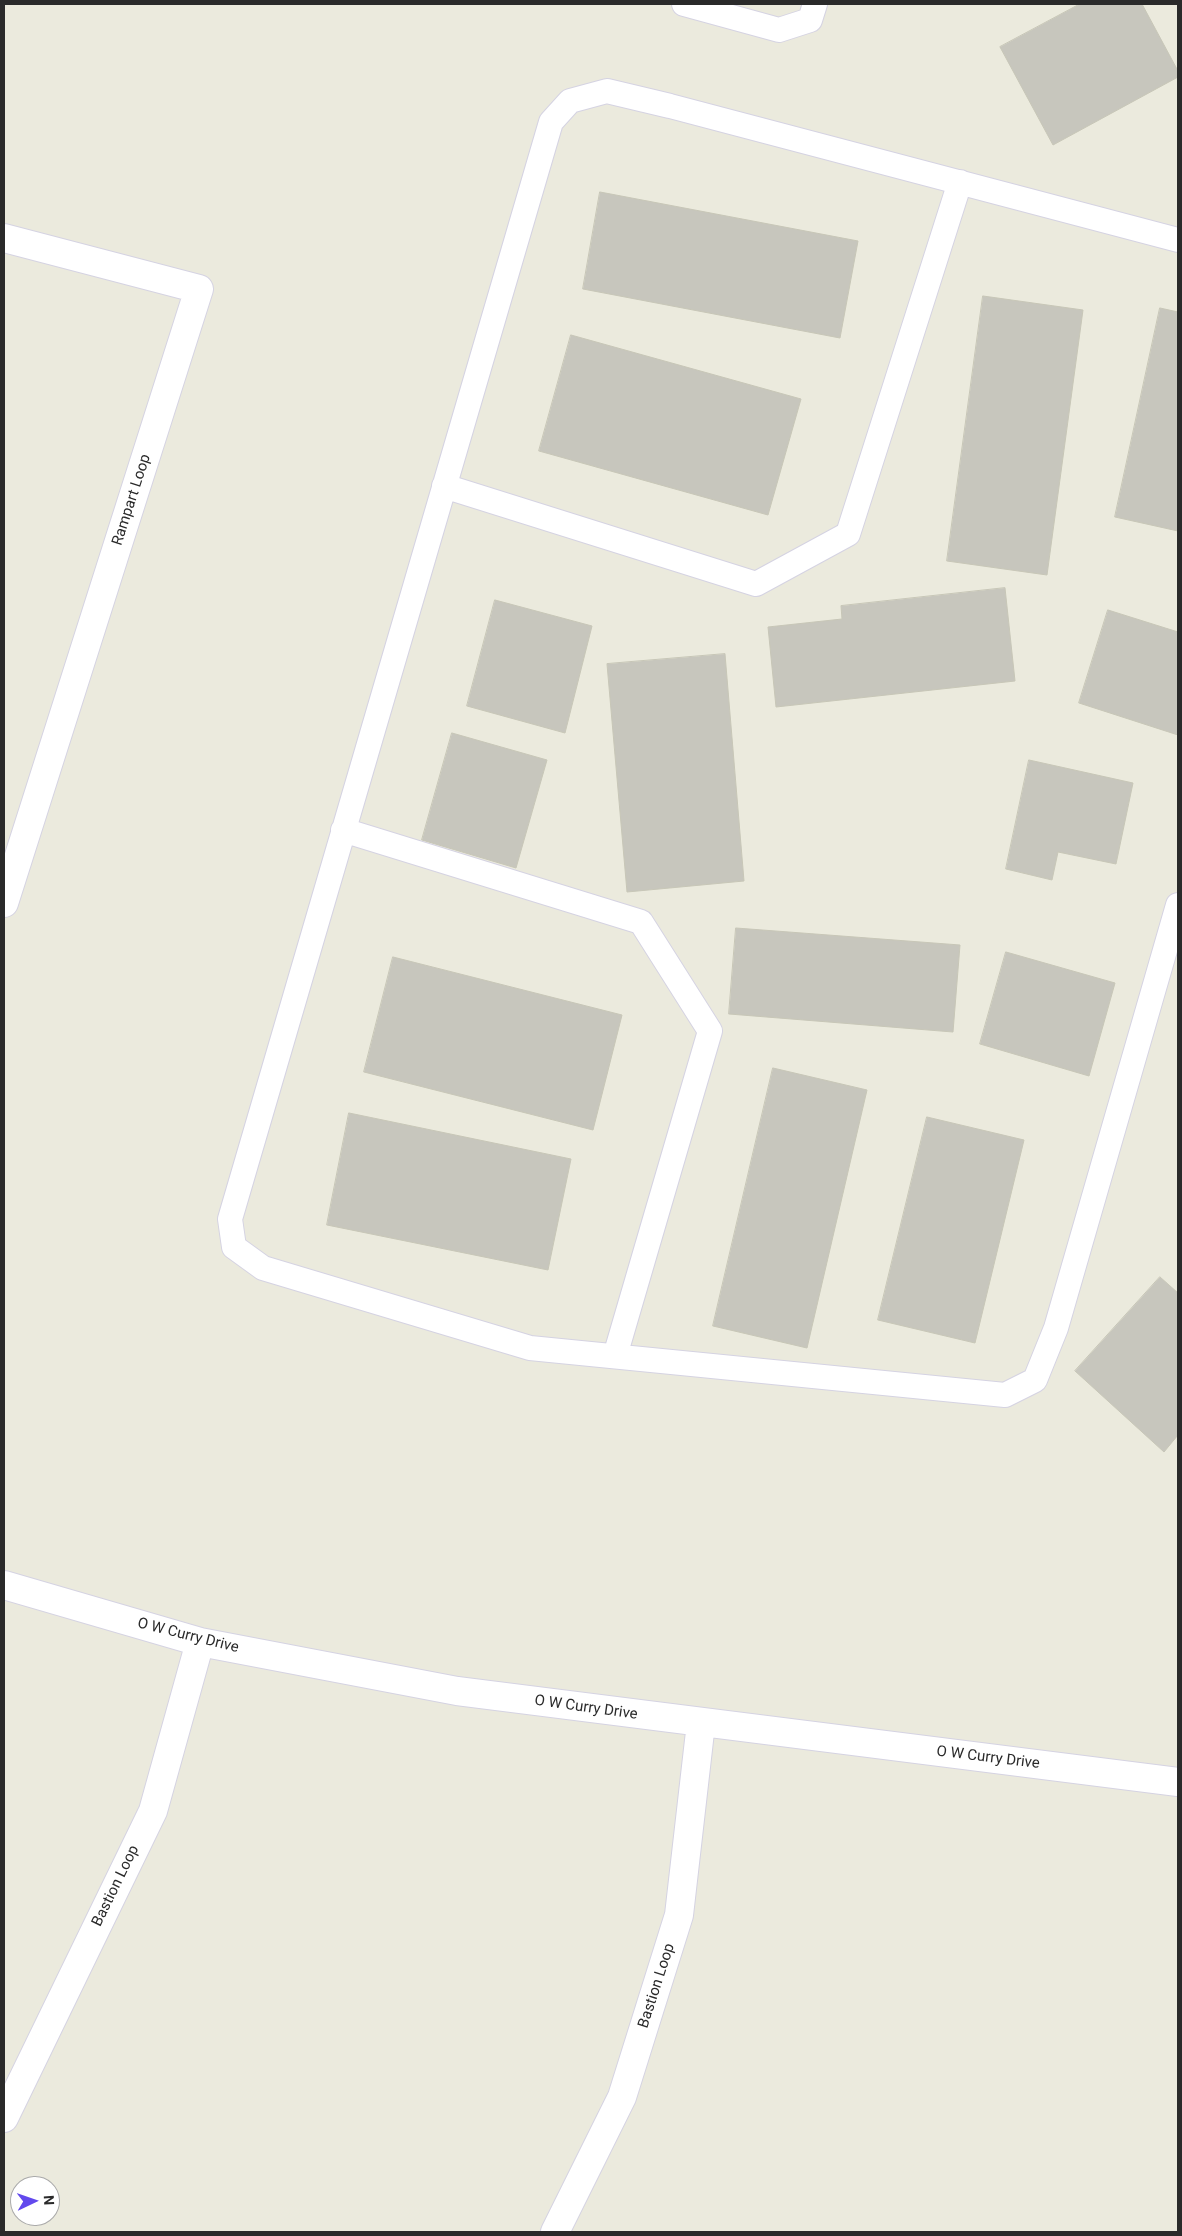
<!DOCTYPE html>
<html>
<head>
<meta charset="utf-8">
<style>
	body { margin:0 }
	#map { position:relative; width:1182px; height:2236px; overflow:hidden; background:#ebeadd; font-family:Roboto,sans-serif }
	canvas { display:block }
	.frame { position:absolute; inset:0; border:5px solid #2a2a2a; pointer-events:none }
	.north { position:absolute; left:10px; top:2176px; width:50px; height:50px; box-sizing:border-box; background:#fff; border:1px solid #aaa; border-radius:50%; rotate:87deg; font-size:14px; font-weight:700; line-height:20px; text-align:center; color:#2a2a2a }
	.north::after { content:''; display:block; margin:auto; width:18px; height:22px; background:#6249ed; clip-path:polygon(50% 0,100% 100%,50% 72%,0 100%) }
</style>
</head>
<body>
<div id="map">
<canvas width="1182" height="2236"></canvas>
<div class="frame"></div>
<div class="north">N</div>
</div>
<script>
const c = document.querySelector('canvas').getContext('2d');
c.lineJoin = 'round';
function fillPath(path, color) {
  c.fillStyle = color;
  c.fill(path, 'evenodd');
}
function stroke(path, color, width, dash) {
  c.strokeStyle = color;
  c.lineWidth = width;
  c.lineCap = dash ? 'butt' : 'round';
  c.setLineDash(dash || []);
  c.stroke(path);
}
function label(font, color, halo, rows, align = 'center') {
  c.font = font + ' Roboto,sans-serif';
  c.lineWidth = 4.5;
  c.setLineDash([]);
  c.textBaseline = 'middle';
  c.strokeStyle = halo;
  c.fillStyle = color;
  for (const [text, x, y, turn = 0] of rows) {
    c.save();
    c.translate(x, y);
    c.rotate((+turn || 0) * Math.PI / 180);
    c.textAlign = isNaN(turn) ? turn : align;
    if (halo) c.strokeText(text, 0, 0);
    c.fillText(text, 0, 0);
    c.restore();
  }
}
const building = new Path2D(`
	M1080,4H1142L1178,71V77L1053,145L1000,47Z
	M600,192L858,241L840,338L583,289Z
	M983,296L1083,310L1047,575L947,561Z
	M1160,308L1178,312V531L1115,517Z
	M571,335L801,399L768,515L539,451Z
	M1005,588L1015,681L776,707L768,627L842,619L841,606Z
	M495,600L592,626L565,733L467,706Z
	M1108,610L1178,632V735L1079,703Z
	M725,654L744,881L627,892L607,664Z
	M452,733L547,760L516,868L422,840Z
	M1029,760L1133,783L1116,864L1058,852L1052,880L1006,869Z
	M736,928L960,945L953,1032L729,1014Z
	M1006,952L1115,983L1089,1076L980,1044Z
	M393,957L622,1015L593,1130L364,1072Z
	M773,1068L867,1090L807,1348L713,1326Z
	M349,1113L571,1159L548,1270L327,1225Z
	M927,1117L1024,1140L975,1343L878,1320Z
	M1160,1277L1178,1293V1435L1164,1452L1075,1371Z`);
fillPath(building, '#c7c6bd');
stroke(building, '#c7c6b7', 1);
const service = new Path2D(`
	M684,4L779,30L810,20L815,4
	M1178,240L670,106L607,91L570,101L551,122L230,1219L234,1247L263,1268L530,1348L1005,1395L1035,1380L1056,1328L1178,905
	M444,486L756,584L848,534L960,182
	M343,830L641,922L710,1031L615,1356`);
const minor = new Path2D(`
	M4,238L199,289L4,903
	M4,1585L200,1642L457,1691L1178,1782
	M4,2118L153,1811L200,1642
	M555,2232L622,2097L679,1915L701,1723`);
stroke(service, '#d5d3e2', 26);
stroke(minor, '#d5d3e2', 30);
stroke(service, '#fff', 24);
stroke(minor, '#fff', 28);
label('15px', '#2a2a2a', '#fff', [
	["Rampart Loop",132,500,-72],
	["O W Curry Drive",188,1636,14],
	["O W Curry Drive",586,1708,8],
	["O W Curry Drive",988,1758,7],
	["Bastion Loop",116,1886,-64],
	["Bastion Loop",657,1986,-72]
]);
</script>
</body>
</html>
